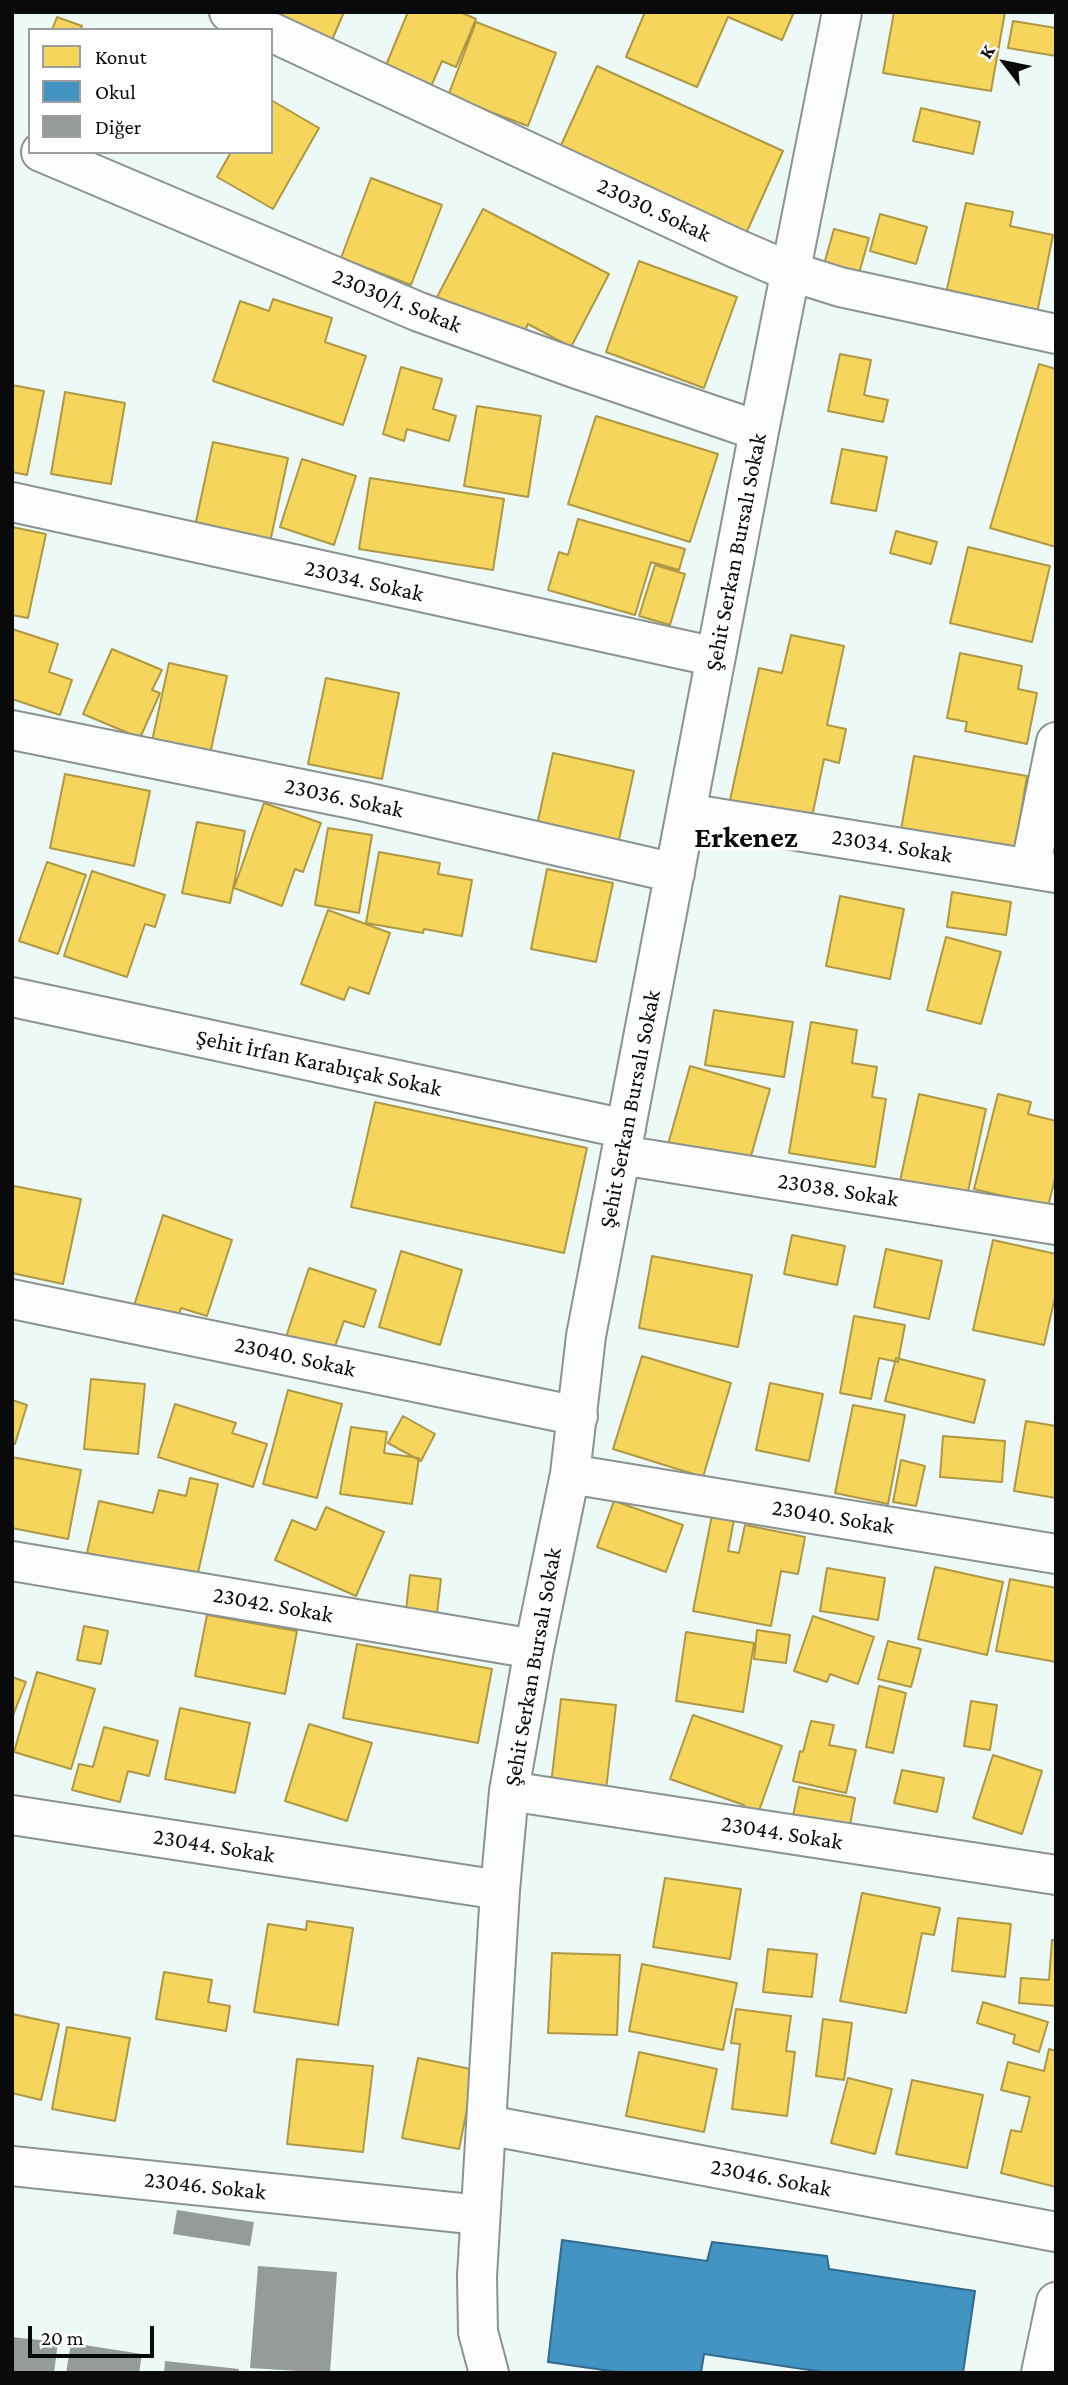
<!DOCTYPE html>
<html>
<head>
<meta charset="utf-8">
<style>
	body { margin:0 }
	#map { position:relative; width:1068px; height:2385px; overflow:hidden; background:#edf9f6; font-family:"Crimson Pro",serif }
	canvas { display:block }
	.frame { position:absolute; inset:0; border:14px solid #0a0a0a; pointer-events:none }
	.legend { position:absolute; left:28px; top:28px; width:245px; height:126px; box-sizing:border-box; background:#fff; border:2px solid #9d9d9d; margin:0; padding:9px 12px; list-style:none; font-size:21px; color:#0a0a0a }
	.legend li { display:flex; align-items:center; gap:14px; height:35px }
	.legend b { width:35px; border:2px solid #9d9d9d }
	.north { position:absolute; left:970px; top:28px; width:70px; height:70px; -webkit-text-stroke:5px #fff; paint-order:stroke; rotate:302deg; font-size:19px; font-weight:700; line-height:28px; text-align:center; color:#0a0a0a }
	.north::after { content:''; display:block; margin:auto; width:24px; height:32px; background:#0a0a0a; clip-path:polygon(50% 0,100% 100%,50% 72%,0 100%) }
	.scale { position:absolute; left:28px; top:2326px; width:126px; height:32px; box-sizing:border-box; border:4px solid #0a0a0a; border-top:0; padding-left:9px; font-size:21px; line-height:24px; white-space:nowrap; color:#0a0a0a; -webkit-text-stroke:5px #fff; paint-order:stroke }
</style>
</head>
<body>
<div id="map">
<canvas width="1068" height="2385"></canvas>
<div class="frame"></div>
<ul class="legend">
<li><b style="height:19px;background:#f6d55c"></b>Konut</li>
<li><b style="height:19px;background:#4393c3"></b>Okul</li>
<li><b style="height:19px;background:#949b98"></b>Diğer</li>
</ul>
<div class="north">K</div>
<div class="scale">20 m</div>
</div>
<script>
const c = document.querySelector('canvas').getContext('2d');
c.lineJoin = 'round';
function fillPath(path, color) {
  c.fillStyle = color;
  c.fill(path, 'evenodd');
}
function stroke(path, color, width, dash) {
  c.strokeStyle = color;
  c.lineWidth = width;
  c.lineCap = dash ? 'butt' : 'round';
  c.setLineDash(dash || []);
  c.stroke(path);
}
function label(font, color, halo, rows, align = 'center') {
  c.font = font + ' "Crimson Pro",serif';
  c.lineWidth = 7;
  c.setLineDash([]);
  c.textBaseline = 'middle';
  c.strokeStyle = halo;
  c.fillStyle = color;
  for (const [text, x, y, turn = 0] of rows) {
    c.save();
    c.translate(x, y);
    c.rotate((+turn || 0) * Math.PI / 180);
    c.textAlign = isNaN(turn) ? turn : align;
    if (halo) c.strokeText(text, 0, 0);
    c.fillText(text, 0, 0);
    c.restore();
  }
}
const homes = new Path2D(`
	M274,12H344L332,40L273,15Z
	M408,12H460L476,19L456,67L442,61L430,89L384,70Z
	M645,12H794L782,40L728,17L697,87L626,57Z
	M894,12H1005L991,91L883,73Z
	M57,17L82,26L80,30H52Z
	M1013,21L1056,28V56L1008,48Z
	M476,22L556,53L528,126L448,96Z
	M597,66L783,151L744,238L557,154Z
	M271,100L319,128L273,209L217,177L231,152H271Z
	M921,108L980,122L973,154L913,141Z
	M371,178L442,205L411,285L341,258Z
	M966,203L1013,212L1010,226L1053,235L1036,318L945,298Z
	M483,209L609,274L571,347L528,324L521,338L489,325L437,297Z
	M880,214L927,227L916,264L870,251Z
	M834,229L869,238L858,277L823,268Z
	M639,261L737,297L704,388L606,352Z
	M273,299L332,318L325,342L366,356L343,425L213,381L240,301L269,311Z
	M840,354L871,360L864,395L888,400L883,422L828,411Z
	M1039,364L1056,369V547L990,528Z
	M401,367L442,379L433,409L456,416L449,441L407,429L404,441L383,434Z
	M12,385L44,391L27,475L12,472Z
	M65,392L125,403L111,484L51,474Z
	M477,406L541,416L528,497L464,486Z
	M596,416L718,454L690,542L568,504Z
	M213,442L288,458L269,547L194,531Z
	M842,449L887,457L876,511L831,503Z
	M302,459L356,476L334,545L280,527Z
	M370,478L504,499L493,570L359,549Z
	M578,519L685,549L679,570L651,562L635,615L548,590L559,552L568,555Z
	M12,527L46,534L28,618L12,615Z
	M896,531L937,542L931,564L890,553Z
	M968,547L1050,566L1032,642L950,623Z
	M655,565L685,574L670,625L639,616Z
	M12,629L58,644L49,672L72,680L60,715L12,699Z
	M791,635L844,646L827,725L846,729L839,763L824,759L812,817L730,800L759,668L782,673Z
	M112,649L162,670L152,690L160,693L140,738L83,714Z
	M960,653L1022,666L1018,689L1037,693L1027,744L965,731L967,722L947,718Z
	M169,663L227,676L210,754L152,741Z
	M326,678L399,693L382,779L308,764Z
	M553,753L634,771L618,844L535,834Z
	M914,756L1027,776L1013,861L899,841Z
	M65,774L150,791L134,866L50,848Z
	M264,803L321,823L303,872L295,869L282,906L234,888Z
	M197,822L245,831L230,903L182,893Z
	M328,828L372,835L359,913L315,905Z
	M379,852L440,863L438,874L472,880L462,936L424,929L423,933L366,923Z
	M47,862L86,875L58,954L19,941Z
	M547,869L613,883L596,962L531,949Z
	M92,871L165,895L155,927L145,924L127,977L64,956Z
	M952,892L1011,902L1006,935L947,927Z
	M840,896L904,909L890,979L826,966Z
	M328,910L390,933L369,994L349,987L344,1000L301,984Z
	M946,937L1001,952L981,1024L927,1010Z
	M714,1010L793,1022L784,1077L705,1065Z
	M811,1022L857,1030L852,1063L877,1067L872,1097L886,1099L875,1167L789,1153Z
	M690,1066L770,1089L747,1170L667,1148Z
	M919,1094L986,1109L967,1196L900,1181Z
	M998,1094L1031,1102L1028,1114L1056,1121V1174L1048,1207L974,1189Z
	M375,1102L587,1148L564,1253L351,1207Z
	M14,1186L81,1199L63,1284L12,1273V1195Z
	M163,1215L232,1240L207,1316L181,1308L175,1328L131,1315Z
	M792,1235L845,1246L837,1285L784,1274Z
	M993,1240L1056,1254V1293L1044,1345L973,1330Z
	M886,1249L942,1261L929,1319L874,1307Z
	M401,1251L462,1270L440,1345L379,1327Z
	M652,1256L752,1275L738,1347L639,1328Z
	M309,1268L376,1290L364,1327L344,1321L332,1355L285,1340Z
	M854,1316L905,1325L898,1362L879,1358L871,1399L840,1393Z
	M642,1356L731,1383L703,1477L613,1449Z
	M896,1358L985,1380L974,1423L885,1401Z
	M91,1379L145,1384L138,1454L84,1449Z
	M770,1383L823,1394L809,1461L756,1450Z
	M288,1390L342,1404L317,1498L263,1484Z
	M12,1400L27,1405L15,1444L12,1443Z
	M175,1404L236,1423L232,1433L267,1444L253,1487L158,1457Z
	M853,1405L905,1415L888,1504L835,1493Z
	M403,1416L435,1434L421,1461L388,1443Z
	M1026,1421L1056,1426V1498L1014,1491Z
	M351,1427L387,1432L384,1453L419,1458L412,1504L340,1494Z
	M943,1436L1005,1441L1002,1482L940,1477Z
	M12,1457L81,1470L68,1539L12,1528Z
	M901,1460L925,1466L916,1506L893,1502Z
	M190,1478L218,1484L197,1577L87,1553L99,1501L153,1513L159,1490L186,1496Z
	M614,1501L683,1525L666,1572L597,1547Z
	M326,1507L384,1532L356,1596L275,1560L292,1520L316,1530Z
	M712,1515L734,1520L728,1551L739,1553L745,1525L805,1537L798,1574L781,1571L771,1626L693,1611Z
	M935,1567L1003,1582L987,1655L918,1639Z
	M827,1568L885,1578L878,1620L820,1611Z
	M410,1575L441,1579L437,1613L406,1610Z
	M1010,1579L1056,1588V1662L996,1651Z
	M207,1615L297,1631L285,1694L195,1676Z
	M813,1616L874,1637L858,1684L830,1674L827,1682L794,1671Z
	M84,1626L108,1631L101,1664L77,1660Z
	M757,1630L790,1635L786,1663L754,1659Z
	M686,1632L754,1643L743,1712L676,1701Z
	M888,1641L921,1649L911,1687L878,1679Z
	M357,1644L492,1669L478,1743L343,1718Z
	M37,1672L95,1689L71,1769L14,1752Z
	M12,1677L26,1682L12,1718Z
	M879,1686L906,1693L893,1753L866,1747Z
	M561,1699L616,1705L606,1790L551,1784Z
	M971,1701L997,1705L990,1750L964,1746Z
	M180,1708L250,1723L235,1793L165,1779Z
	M693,1715L782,1746L755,1822L741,1817L744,1805L670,1779Z
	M811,1721L834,1725L829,1745L856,1750L846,1793L793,1781L800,1751L803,1752Z
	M309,1724L372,1743L347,1821L285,1801Z
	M104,1727L158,1741L149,1776L128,1771L120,1802L72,1790L79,1764L93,1767Z
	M993,1755L1042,1771L1022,1834L973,1818Z
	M902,1770L944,1778L937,1812L894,1803Z
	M799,1787L855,1798L848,1836L791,1826Z
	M665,1878L741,1889L730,1959L653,1947Z
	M862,1893L940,1908L934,1935L922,1933L906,2013L840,2001Z
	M958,1918L1011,1924L1005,1977L952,1971Z
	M307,1921L353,1928L338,2025L254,2012L268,1924L306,1930Z
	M1052,1940H1056V2006L1019,2003L1021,1978L1049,1980Z
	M768,1949L817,1954L812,1997L763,1992Z
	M552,1953L620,1955L617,2035L548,2033Z
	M642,1964L737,1983L723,2050L629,2031Z
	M164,1972L212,1980L208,2002L230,2006L226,2031L156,2019Z
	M983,2002L1048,2022L1039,2052L1013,2043L1015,2035L977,2023Z
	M736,2009L791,2016L786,2051L795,2052L787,2116L732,2109L740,2044L731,2043Z
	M12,2014L59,2024L41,2100L12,2093Z
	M823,2019L852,2023L844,2080L816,2076Z
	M67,2027L130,2038L115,2121L52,2109Z
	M1049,2049L1056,2051V2187L1001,2173L1011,2130L1021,2132L1030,2097L1001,2090L1008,2062L1044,2071Z
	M639,2052L717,2069L704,2132L626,2116Z
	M418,2058L475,2070L459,2149L402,2138Z
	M297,2059L373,2066L363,2152L287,2144Z
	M848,2078L892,2089L875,2154L831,2143Z
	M912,2080L983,2095L967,2168L896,2154Z`);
fillPath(homes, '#f6d55c');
stroke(homes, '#af9843', 2);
const schools = new Path2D(`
	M562,2240L707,2261L712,2242L827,2256L829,2269L975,2291L963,2373H829L704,2354L701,2373H624L548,2362Z`);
fillPath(schools, '#4393c3');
stroke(schools, '#326a8c', 2);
fillPath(new Path2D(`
	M177,2210L254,2222L250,2246L173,2234Z
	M258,2266L337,2272L330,2373L250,2368Z
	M12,2337L58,2342L54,2373H12Z
	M71,2343L142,2354L139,2373H66Z
	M165,2361L239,2369L238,2373H164Z`), '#949b98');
const minor = new Path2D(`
	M229,12L267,30
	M271,32L735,248L786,270L840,287L1056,334
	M41,152L419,312L574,368L759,431
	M12,502L716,657
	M12,730L361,801L675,873
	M686,813L1056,873
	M1030,869L1056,742
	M12,997L626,1129
	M621,1155L1056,1225
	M12,1299L578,1416
	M570,1474L1056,1554
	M12,1561L534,1649
	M509,1791L1056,1875
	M12,1815L500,1890
	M487,2125L1056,2232
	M12,2166L480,2215
	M489,2373L478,2332L477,2276L500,1890L509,1791L534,1649L570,1474L586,1336L759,431L842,12
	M1041,2373L1056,2302`);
stroke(minor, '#8c9290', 42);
stroke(minor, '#fcfefe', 38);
label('23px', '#0a0a0a', '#fff', [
	["23030. Sokak",654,210,25],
	["23030/1. Sokak",397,301,22],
	["Şehit Serkan Bursalı Sokak",736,552,-79],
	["23034. Sokak",364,581,13],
	["23036. Sokak",344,798,12],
	["23034. Sokak",892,846,9],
	["Şehit İrfan Karabıçak Sokak",319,1063,12],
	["Şehit Serkan Bursalı Sokak",630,1109,-79],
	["23038. Sokak",838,1190,9],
	["23040. Sokak",295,1357,12],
	["23040. Sokak",833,1517,9],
	["23042. Sokak",273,1605,10],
	["Şehit Serkan Bursalı Sokak",533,1667,-80],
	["23044. Sokak",782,1833,9],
	["23044. Sokak",214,1846,9],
	["23046. Sokak",771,2178,11],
	["23046. Sokak",205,2186,6]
]);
label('bold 30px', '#0a0a0a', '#fff', [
	["Erkenez",746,838]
]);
</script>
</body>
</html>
